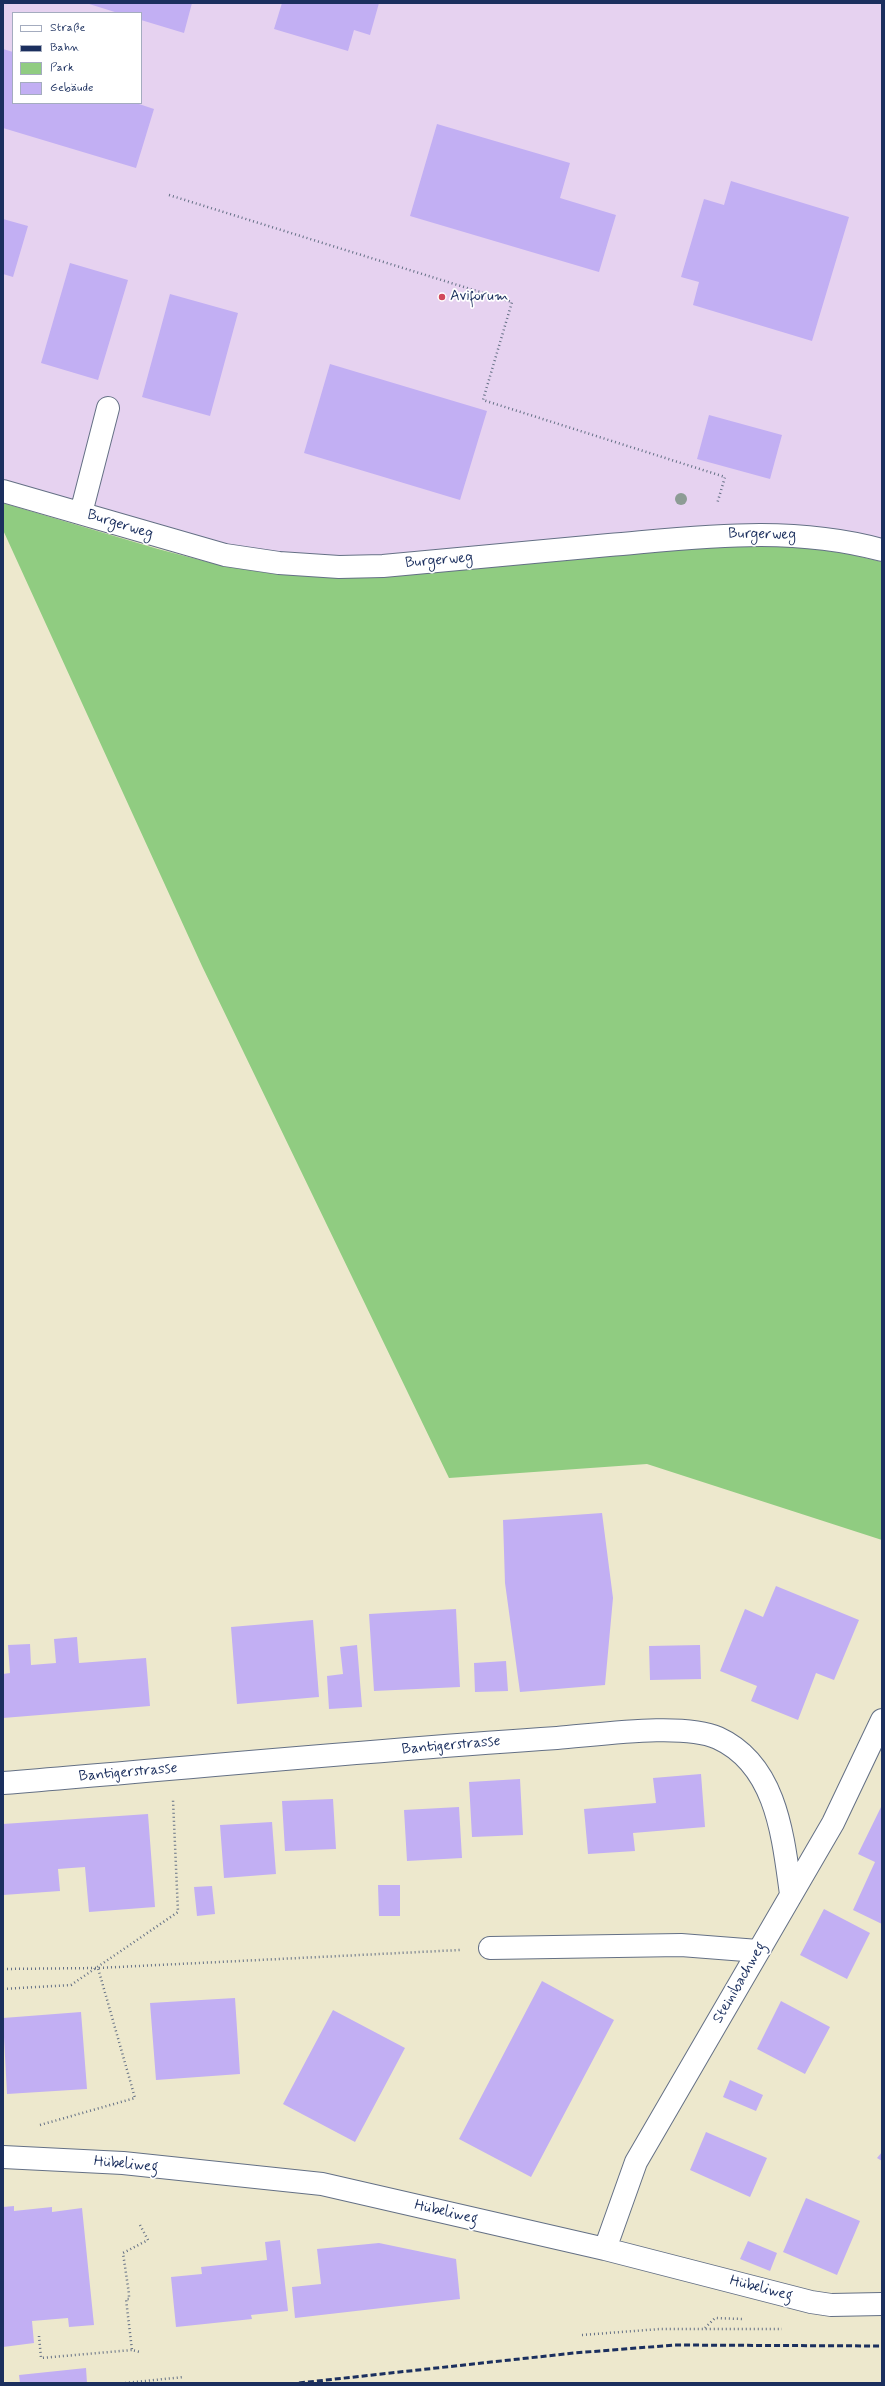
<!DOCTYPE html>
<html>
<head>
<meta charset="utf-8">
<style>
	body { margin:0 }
	#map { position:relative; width:885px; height:2386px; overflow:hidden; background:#ede8cd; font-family:Mynerve,sans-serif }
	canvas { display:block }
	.frame { position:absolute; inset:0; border:4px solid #1b2f5e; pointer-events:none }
	.legend { position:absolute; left:12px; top:12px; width:130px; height:92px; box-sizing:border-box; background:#fff; border:1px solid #a4acbf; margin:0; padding:5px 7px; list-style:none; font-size:12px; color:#1b2f5e }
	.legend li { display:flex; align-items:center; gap:8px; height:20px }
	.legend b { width:20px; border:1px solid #a4acbf }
</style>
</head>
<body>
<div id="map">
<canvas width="885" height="2386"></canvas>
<div class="frame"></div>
<ul class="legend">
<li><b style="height:5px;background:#fff"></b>Straße</li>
<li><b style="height:5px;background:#1b2f5e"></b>Bahn</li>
<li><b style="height:11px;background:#90cc81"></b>Park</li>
<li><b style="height:11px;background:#c2aff3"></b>Gebäude</li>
</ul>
</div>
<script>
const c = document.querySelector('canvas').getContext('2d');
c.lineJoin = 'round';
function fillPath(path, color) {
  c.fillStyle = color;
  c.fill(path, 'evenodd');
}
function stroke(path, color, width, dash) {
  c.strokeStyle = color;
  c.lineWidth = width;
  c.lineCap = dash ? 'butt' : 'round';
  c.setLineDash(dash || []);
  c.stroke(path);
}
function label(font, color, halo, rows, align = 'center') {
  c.font = font + ' Mynerve,sans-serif';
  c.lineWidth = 3.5;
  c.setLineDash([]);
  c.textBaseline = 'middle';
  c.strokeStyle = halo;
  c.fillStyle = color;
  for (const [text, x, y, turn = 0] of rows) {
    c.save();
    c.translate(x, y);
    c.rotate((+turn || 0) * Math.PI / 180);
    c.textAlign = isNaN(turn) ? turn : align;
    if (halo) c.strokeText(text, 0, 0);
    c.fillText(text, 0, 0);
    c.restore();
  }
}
fillPath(new Path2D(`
	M3,3H882V550L279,563L3,491ZM13,13H141V103H13Z`), '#e6d2f0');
fillPath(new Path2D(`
	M3,503L158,549L223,566L276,574L384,577L725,545H788L849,554L882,562V1540L647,1464L449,1478L202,966L3,530Z`), '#90cc81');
fillPath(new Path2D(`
	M86,3H192L184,33L141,20V13H118Z
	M282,3H379L370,35L354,30L348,51L274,29Z
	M3,49L13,52V103H136L154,109L136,168L3,128Z
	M437,124L570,163L560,198L616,215L599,272L410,216Z
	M731,181L849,217L812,341L693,305L699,282L681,277L704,199L724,205Z
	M3,219L28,226L13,277L3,274Z
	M70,263L128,280L98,380L41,363Z
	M170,294L238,313L210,416L142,397Z
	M330,364L487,411L460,500L304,453Z
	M709,415L782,435L770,479L697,459Z
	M602,1513L613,1598L605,1685L520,1692L505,1583L503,1520Z
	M776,1586L859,1620L834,1680L816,1673L798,1720L751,1701L757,1686L720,1671L745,1609L763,1617Z
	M456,1609L460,1687L374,1691L369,1614Z
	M313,1620L319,1697L237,1704L231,1627Z
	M77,1637L79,1663L146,1658L150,1706L3,1718V1674L10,1673L8,1645L30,1644L31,1665L56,1663L54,1639Z
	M357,1645L362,1707L329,1709L327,1676L343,1674L340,1647Z
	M700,1645L701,1679L650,1680L649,1646Z
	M506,1661L508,1691L475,1692L474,1663Z
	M701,1774L705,1827L633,1833L635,1851L588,1854L584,1809L656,1803L653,1778Z
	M520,1779L523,1835L472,1837L469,1782Z
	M333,1799L336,1849L285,1851L282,1801Z
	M882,1805V1924L853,1910L875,1862L858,1854Z
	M459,1807L462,1858L407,1861L404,1810Z
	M148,1814L155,1907L89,1912L85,1867L58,1869L60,1891L3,1895V1824Z
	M272,1822L276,1874L224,1878L220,1825Z
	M378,1885H400V1916H379Z
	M212,1886L215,1914L197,1916L194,1887Z
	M824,1909L870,1933L847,1979L800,1955Z
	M542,1981L614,2020L531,2177L459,2139Z
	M235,1998L240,2074L156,2080L150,2003Z
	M781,2001L830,2027L805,2074L757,2049Z
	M333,2010L405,2048L355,2142L283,2104Z
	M81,2012L87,2089L7,2094L3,2018Z
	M730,2080L763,2095L756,2111L723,2097Z
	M706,2132L767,2158L750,2197L690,2170Z
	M882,2152V2161L877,2158Z
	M806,2198L860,2221L837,2275L783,2252Z
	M14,2206V2211L52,2207V2212L82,2208L94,2325L69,2327L68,2318L32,2321L34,2343L3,2347V2207Z
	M280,2240L288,2311L251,2315L252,2319L176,2327L171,2277L202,2274L201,2267L267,2260L265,2242Z
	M748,2241L777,2253L770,2271L740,2259Z
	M379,2243L456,2259L460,2299L295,2318L292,2287L321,2284L317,2249Z
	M86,2368L87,2383H20L19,2375Z`), '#c2aff3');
const minor = new Path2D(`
	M3,491L225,555L279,563L339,567L383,566C458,559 534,552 609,545C703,537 789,525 882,550
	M81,513L108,408
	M3,1783C188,1768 372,1750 557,1738C597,1735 683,1722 718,1738C777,1765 783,1837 791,1894
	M490,1948L681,1945L758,1951
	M3,2157L123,2163L322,2184L605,2249L811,2302L831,2305L882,2304
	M605,2249L636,2162L833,1823L882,1720`);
stroke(minor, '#647085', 24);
stroke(new Path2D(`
	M169,195L512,302L483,400L725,477L717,504
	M3,1969L98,1968L460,1950
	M3,1989L71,1985L178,1912L173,1800
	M40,2125L135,2098L98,1968
	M140,2225L148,2240L123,2253L129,2294V2299H126L132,2350L140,2352
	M705,2328L715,2318L742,2319
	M582,2335L660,2329H782
	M39,2336L41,2358L132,2350
	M125,2383L184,2377`), '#647085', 2.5, [1, 3]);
stroke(minor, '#fff', 22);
stroke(new Path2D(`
	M299,2383L574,2353L675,2345L882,2346`), '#1b2f5e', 3, [6, 3]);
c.fillStyle = '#8d9c95';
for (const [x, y] of [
	[681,499]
]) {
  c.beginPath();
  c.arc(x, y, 6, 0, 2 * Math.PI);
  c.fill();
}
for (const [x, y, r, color] of [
	[442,297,4,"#d1495b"]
]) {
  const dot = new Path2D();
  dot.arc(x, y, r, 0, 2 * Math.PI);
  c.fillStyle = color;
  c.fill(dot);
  stroke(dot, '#fff', 1.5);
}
label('15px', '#1b2f5e', '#fff', [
	["Aviforum",450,297]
], 'left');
label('15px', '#1b2f5e', '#fff', [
	["Burgerweg",120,525,17],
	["Burgerweg",762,535,1],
	["Burgerweg",439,561,-5],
	["Bantigerstrasse",451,1746,-5],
	["Bantigerstrasse",128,1773,-5],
	["Steinibachweg",740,1983,-60],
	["Hübeliweg",126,2165,5],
	["Hübeliweg",446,2213,13],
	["Hübeliweg",761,2289,14]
]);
</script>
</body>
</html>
